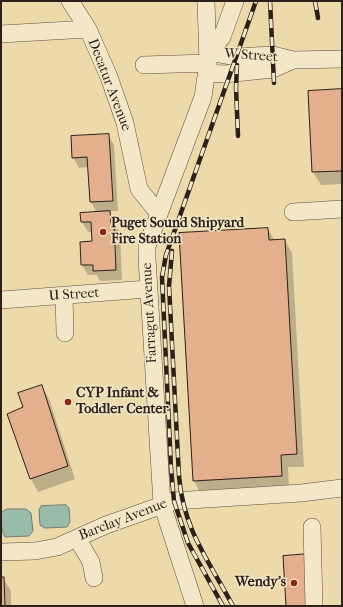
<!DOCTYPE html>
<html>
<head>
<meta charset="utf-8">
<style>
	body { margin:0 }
	#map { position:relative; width:343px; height:607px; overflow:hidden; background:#ecdaab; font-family:"IM FELL French Canon",serif }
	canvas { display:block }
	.frame { position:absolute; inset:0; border:2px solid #2c201b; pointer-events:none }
</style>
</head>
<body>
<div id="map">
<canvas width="343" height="607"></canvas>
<div class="frame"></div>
</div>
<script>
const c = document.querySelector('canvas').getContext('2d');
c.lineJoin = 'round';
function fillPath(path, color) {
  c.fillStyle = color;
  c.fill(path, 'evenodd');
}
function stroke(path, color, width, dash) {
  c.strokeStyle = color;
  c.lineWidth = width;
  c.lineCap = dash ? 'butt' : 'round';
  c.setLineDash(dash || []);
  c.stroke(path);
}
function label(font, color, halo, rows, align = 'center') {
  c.font = font + ' "IM FELL French Canon",serif';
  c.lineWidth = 3;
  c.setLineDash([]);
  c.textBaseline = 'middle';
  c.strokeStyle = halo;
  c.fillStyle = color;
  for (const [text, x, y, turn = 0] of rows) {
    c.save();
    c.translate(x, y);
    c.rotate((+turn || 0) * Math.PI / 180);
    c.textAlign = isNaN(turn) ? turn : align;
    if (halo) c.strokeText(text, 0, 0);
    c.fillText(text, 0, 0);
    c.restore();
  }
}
const water = new Path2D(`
	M66,505L69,508L70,522L67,527L45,528L40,525L39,510L41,506Z
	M7,509H26L31,513L33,531L29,536L5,537L2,531L1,513Z`);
fillPath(water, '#99bba9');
stroke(water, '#6d7d70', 1);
fillPath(new Path2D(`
	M342,90V184L321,185L313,172Z
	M108,135L114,145L118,211H109L120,234L122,280L100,281L97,275H88L82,265L81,243L93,242V232H88L82,222L97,213L91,202L89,167L79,168L73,157Z
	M268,229L275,241L285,240L292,253L304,467H288L289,489L201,494L194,481Z
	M42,386L49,399L75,479L38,492L31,479L9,414L25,408Z
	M1,578H3L11,591V606H1Z
	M141,605L142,606H120Z`), '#0003');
const building = new Path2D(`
	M342,89V171L312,172L308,91Z
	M109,134L113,201L90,202L87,157L72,158L71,136Z
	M110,211L111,223H114L116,270L93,271V265H81L80,242L92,241L91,222H81L80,213Z
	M268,228L269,240L285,239L297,454L281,455L282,476L193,481L179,233Z
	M42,385L68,466L30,479L7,414L23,407L18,393Z
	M309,554L312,606H286L283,556Z
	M1,577H4L5,606H1Z`);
fillPath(building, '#e3af8d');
stroke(building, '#2c201b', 1);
const minor = new Path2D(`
	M70,1L88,29L109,77L125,123L139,189L159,214
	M1,34L88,29
	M208,52L236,57L273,55L293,60L342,59
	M208,52L222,37L235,1
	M144,65L208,63
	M207,73L225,74L273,69L293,60
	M293,212L342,209
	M64,296L65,333
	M1,300L148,289
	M312,527L314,606
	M77,538L91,562L94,578
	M1,552L35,551L57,547L106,525L174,501L301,493L342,488
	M195,606L162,504L147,258V246L203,97L208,63L206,1`);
stroke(minor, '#5c4e3f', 18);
stroke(minor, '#f3e7c8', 17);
const rail = new Path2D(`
	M270,1L274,83
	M315,1L318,18
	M237,65L236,88L238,136
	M172,251L169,286L179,476C183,529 209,561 233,606
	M223,606L188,543L174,501L171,468L162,277L166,255L256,1`);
stroke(rail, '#2c201b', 4.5);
stroke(rail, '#f3e7c8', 3, [9]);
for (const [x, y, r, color] of [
	[103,232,4,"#8f2418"],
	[68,402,4,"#8f2418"],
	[294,583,4,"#8f2418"]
]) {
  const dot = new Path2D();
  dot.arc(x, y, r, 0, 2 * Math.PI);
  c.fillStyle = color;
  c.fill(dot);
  stroke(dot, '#f3e7c8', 1.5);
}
label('14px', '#2c201b', '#f3e7c8', [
	["W Street",251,56,4],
	["Decatur Avenue",109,85,69],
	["U Street",74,295,-4],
	["Farragut Avenue",150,313,-93],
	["Barclay Avenue",123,520,-21]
]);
label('bold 14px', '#2c201b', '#f3e7c8', [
	["Puget Sound Shipyard",111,224],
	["Fire Station",111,240],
	["CYP Infant &",76,394],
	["Toddler Center",76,410],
	["Wendy's",286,583,"right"]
], 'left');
</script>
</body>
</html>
